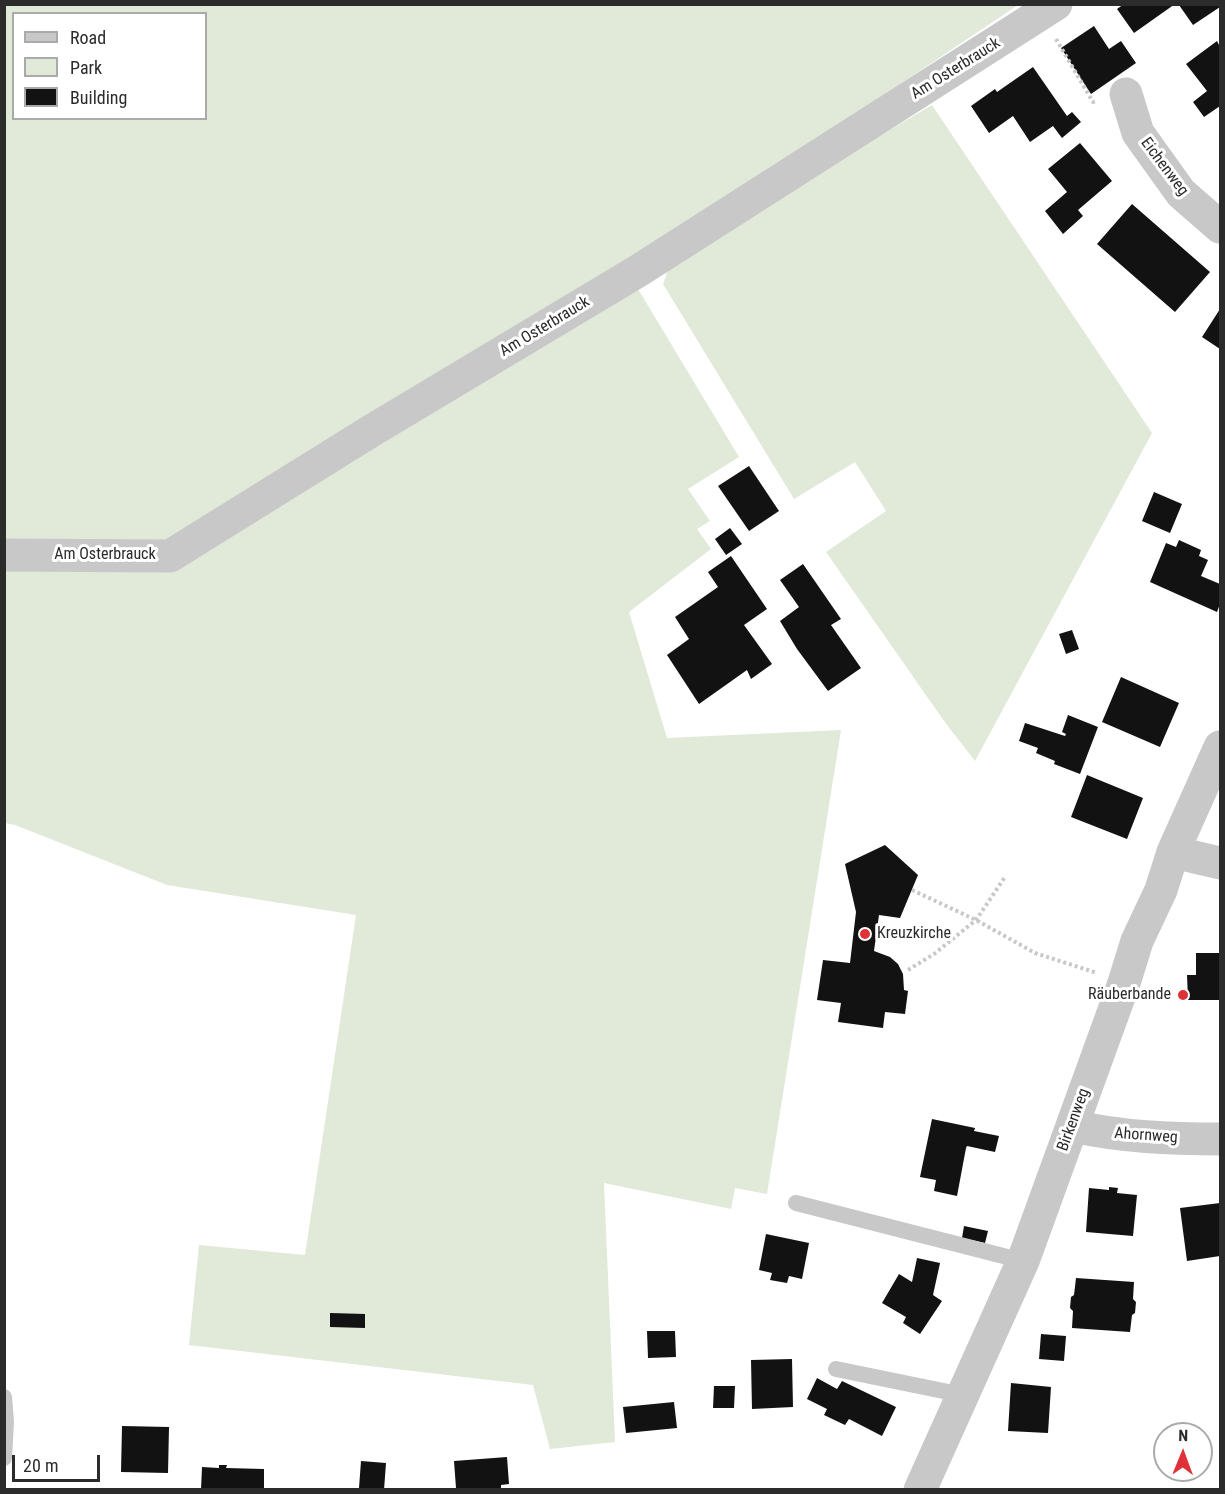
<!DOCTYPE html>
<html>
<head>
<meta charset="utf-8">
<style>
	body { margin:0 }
	#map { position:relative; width:1225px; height:1494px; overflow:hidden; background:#fff; font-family:"Roboto Condensed",sans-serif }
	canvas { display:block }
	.frame { position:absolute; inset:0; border:6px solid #2b2b2b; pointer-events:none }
	.legend { position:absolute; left:12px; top:12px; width:195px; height:108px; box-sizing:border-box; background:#fff; border:2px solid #aaa; margin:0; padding:8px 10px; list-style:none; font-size:18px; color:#2b2b2b }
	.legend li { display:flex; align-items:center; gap:12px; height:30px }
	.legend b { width:30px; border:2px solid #aaa }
	.north { position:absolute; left:1153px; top:1422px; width:60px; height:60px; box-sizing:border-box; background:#fff; border:2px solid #aaa; border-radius:50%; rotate:1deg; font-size:16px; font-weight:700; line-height:24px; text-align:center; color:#2b2b2b }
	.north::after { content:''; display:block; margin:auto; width:21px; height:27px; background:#df3137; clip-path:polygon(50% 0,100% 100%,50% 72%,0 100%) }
	.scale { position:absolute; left:12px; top:1455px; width:88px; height:27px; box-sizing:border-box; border:3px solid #2b2b2b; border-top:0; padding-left:8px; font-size:18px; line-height:21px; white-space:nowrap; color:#2b2b2b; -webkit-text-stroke:4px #fff; paint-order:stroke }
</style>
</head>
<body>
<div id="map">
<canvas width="1225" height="1494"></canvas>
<div class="frame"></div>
<ul class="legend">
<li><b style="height:8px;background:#c8c8c8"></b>Road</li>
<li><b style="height:16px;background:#e1e9d9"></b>Park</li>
<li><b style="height:16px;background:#121212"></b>Building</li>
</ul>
<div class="north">N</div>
<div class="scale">20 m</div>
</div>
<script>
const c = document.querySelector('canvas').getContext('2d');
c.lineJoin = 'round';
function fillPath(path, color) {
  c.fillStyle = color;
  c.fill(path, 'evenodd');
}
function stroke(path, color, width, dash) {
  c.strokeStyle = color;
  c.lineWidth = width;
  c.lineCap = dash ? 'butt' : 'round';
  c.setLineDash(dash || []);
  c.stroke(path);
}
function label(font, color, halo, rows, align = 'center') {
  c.font = font + ' "Roboto Condensed",sans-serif';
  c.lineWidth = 6;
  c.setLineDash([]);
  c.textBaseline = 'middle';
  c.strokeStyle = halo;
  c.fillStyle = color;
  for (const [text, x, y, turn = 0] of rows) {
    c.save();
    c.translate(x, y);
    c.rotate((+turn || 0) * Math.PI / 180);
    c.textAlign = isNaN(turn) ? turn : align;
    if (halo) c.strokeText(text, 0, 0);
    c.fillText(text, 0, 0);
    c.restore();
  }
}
fillPath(new Path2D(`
	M4,5H1018L632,264L638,289L739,457L688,489L710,521L697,529L711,549L629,612L667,738L841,730L767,1194L735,1188L731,1209L604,1183L615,1442L550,1449L533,1385L189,1345L199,1245L305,1255L356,915L167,885L15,825L5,823ZM14,14H206V118H14Z
	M932,105L1152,433L975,761L944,721L826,552L886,511L855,462L794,499L663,284L672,258Z`), '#e1e9d9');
fillPath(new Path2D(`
	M1124,4H1175L1134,33L1117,9Z
	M1179,5H1220V7L1193,25Z
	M1094,26L1109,49L1121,41L1136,63L1091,94L1061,48Z
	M1217,41L1220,47V106L1204,117L1193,102L1207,91L1186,64Z
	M1033,67L1067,116L1072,112L1081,122L1062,138L1053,126L1030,142L1013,116L989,133L971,106L995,89L997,92Z
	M1080,143L1112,181L1078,210L1083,216L1063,234L1045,211L1067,192L1048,169Z
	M1132,204L1210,272L1175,312L1097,244Z
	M1220,309V349L1202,337Z
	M749,466L779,511L749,531L718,486Z
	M1154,492L1182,504L1170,533L1142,521Z
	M730,528L742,544L726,555L715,539Z
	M1179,540L1201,550L1199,556L1208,560L1201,576L1220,584V604L1217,612L1150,582L1166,543L1176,547Z
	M731,556L767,609L744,625L772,664L751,679L747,670L699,704L667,655L689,639L675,617L718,587L708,572Z
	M803,564L841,619L831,625L861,668L828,691L797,649L780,621L799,607L780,580Z
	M1072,630L1079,649L1066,654L1059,634Z
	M1121,677L1179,703L1160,747L1102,722Z
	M1068,715L1098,727L1080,774L1054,764L1055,761L1036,753L1038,748L1019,741L1025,723L1065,736L1066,734L1062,732Z
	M1087,775L1143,798L1127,839L1071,817Z
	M885,845L918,875L900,918L879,915L874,951L890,957L898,964L903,974L904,990L908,991L905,1014L885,1012L883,1028L838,1022L841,1003L817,1000L823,960L850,963L856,912L845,864Z
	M1196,953H1220V1000H1188L1187,975H1196Z
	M932,1119L975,1128L974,1131L999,1136L995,1152L967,1146L966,1148L957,1196L934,1191L936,1180L920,1177Z
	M1109,1187L1118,1188L1117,1193L1137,1195L1133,1236L1086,1232L1089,1188L1109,1190Z
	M1220,1203V1256L1187,1261L1180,1208Z
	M964,1226L988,1231L985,1243L962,1238Z
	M766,1234L809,1243L802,1279L789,1276L787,1283L770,1280L772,1273L759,1270Z
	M917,1258L940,1263L933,1295L942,1301L920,1334L903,1323L906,1317L882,1303L899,1274L912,1282Z
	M1076,1278L1134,1282L1133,1299L1136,1302L1135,1313L1132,1315L1130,1332L1072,1328L1073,1311L1070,1308L1071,1297L1074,1295Z
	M330,1313L365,1314V1328L330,1327Z
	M647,1331H675L676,1357L648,1358Z
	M1041,1334L1066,1336L1064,1361L1039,1359Z
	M792,1359L793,1407L752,1409L751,1360Z
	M817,1378L837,1389L842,1381L896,1407L882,1436L849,1419L845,1425L824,1415L827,1409L807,1399Z
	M1011,1383L1051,1387L1048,1433L1008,1431Z
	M714,1386H735L734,1408H713Z
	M674,1402L677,1428L626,1433L623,1407Z
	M122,1426L169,1427L168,1473L121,1472Z
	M507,1457L509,1484L501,1485V1490L456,1488L454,1461Z
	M361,1461L386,1463L384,1490L359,1488Z
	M219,1465H227L226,1468L264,1469V1490H201L202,1467L219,1468Z`), '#121212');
stroke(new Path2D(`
	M1056,39L1093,102L1096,101
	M912,890L976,920L1035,953L1097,973
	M908,970L934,954L976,920L1005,877`), '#c8c8c8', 4, [3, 3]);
stroke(new Path2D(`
	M796,1203L1023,1261
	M836,1369L963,1395
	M4,1397L6,1422L4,1458`), '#c8c8c8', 16);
stroke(new Path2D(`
	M1126,94L1138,133L1181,193L1220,227
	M4,555L170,556L371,431L638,271L1056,4
	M1173,852L1220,863
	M1072,1126C1122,1137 1170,1139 1220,1139
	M920,1490L1023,1261L1124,983L1137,941L1161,890L1173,852L1220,747`), '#c8c8c8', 33);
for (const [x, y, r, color] of [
	[865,934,6,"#df3137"],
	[1183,995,6,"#df3137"]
]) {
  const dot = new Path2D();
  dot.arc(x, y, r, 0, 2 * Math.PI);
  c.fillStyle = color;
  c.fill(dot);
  stroke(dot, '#fff', 2);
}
label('16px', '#2b2b2b', '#fff', [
	["Am Osterbrauck",956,69,-32],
	["Eichenweg",1164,167,53],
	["Am Osterbrauck",545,327,-31],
	["Am Osterbrauck",105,555],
	["Birkenweg",1074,1120,-70],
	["Ahornweg",1146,1136,4]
]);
label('16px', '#2b2b2b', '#fff', [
	["Kreuzkirche",877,934],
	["Räuberbande",1171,995,"right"]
], 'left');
</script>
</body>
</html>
